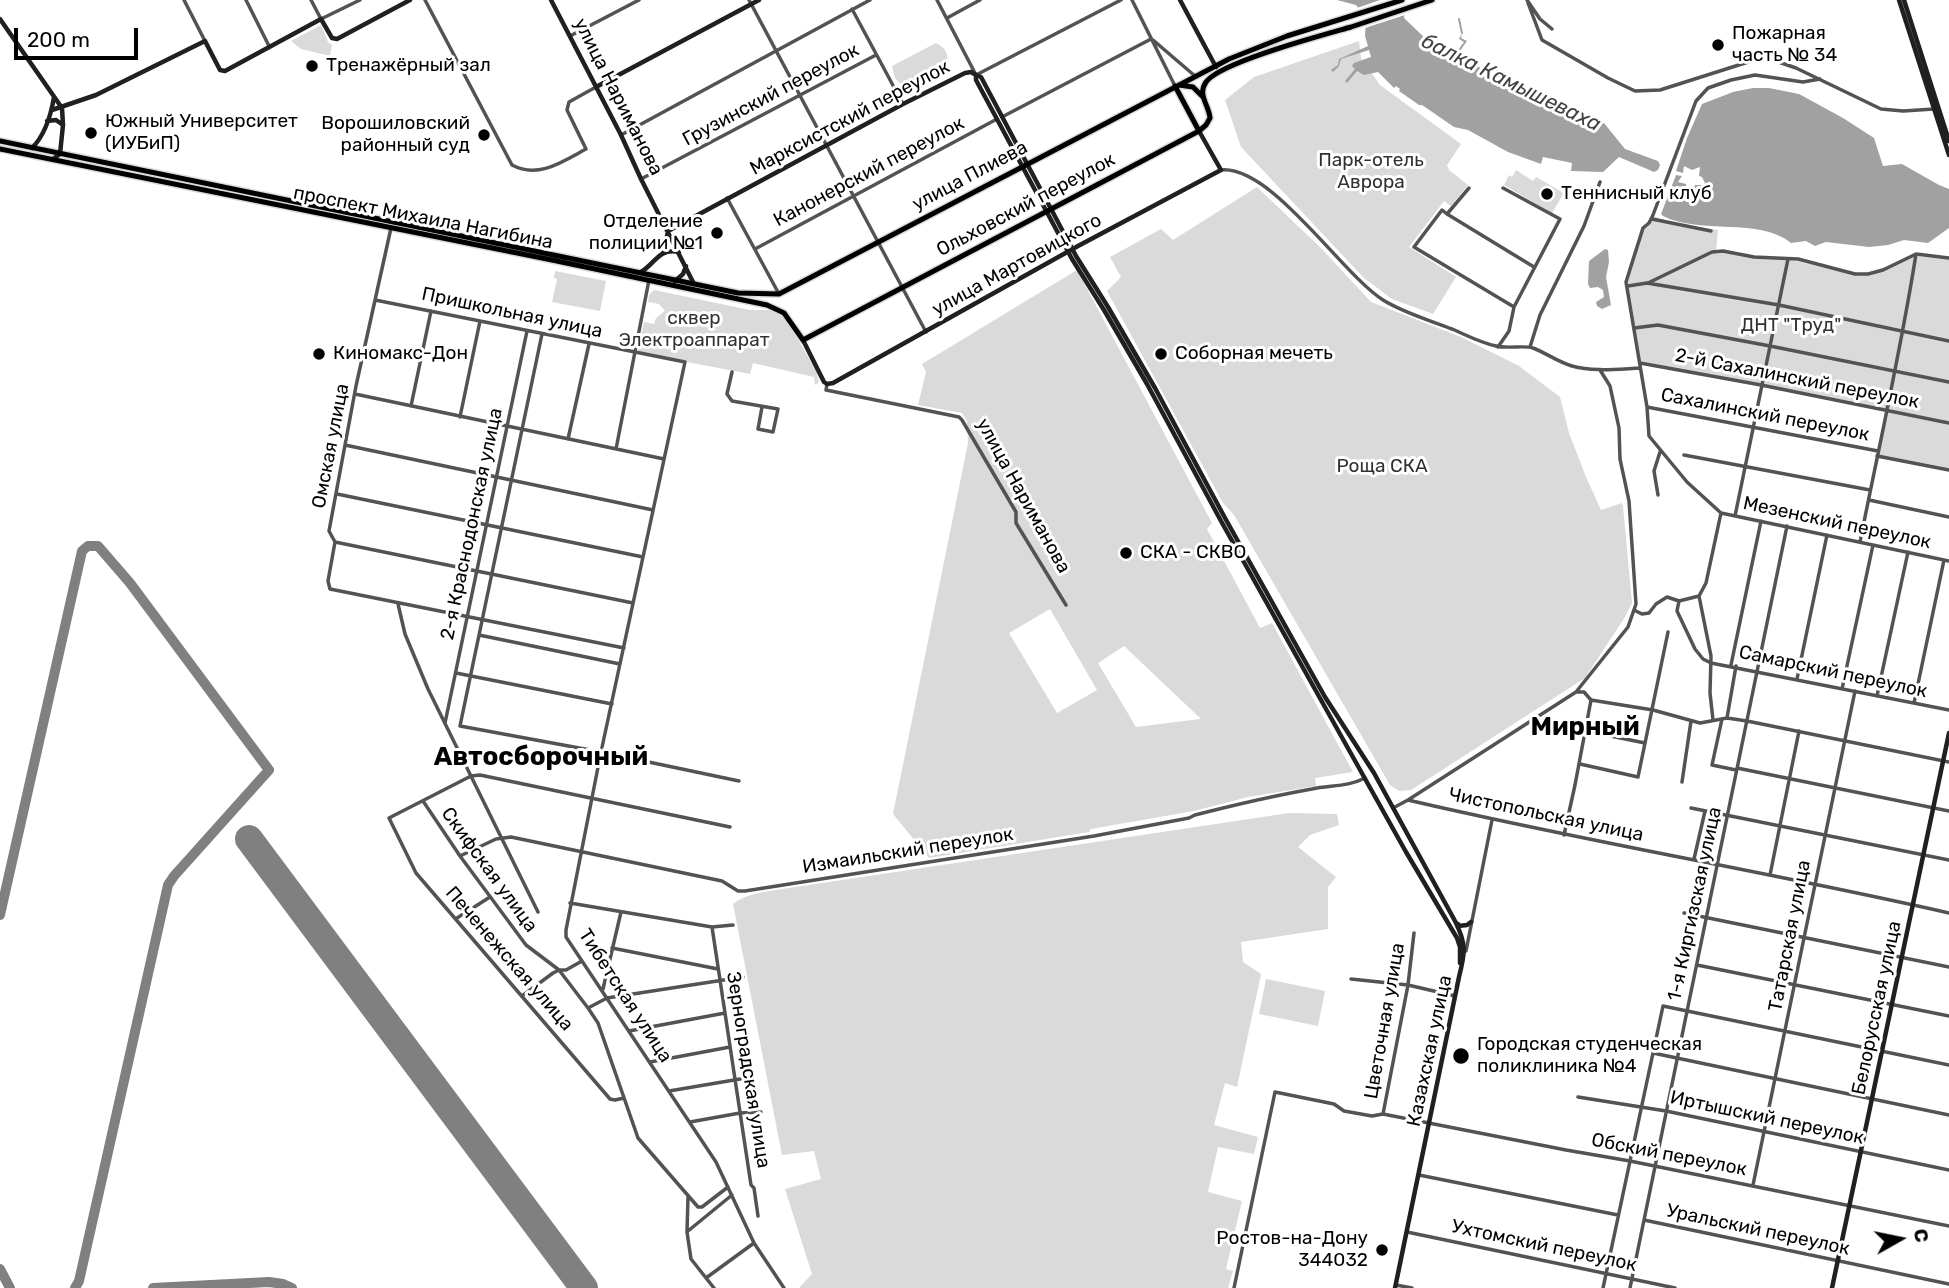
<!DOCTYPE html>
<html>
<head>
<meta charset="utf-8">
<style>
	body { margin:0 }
	#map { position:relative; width:1949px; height:1288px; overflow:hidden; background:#fff; font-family:Rubik,sans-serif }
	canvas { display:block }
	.north { position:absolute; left:1865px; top:1204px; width:70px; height:70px; -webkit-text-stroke:5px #fff; paint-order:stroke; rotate:81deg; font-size:19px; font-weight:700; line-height:28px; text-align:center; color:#000 }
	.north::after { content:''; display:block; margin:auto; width:24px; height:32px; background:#000; clip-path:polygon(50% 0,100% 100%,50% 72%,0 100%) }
	.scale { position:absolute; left:14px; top:28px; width:124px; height:32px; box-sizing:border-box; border:4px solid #000; border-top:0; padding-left:9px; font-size:21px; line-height:24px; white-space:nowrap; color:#000; -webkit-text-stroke:5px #fff; paint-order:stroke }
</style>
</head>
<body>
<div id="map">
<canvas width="1949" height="1288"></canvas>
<div class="north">С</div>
<div class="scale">200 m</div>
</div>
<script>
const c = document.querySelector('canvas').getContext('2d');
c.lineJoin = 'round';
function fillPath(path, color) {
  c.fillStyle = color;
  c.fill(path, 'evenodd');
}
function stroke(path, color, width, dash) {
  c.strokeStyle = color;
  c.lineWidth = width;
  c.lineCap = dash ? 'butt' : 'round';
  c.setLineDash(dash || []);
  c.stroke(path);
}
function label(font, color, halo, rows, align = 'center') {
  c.font = font + ' Rubik,sans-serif';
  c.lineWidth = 6;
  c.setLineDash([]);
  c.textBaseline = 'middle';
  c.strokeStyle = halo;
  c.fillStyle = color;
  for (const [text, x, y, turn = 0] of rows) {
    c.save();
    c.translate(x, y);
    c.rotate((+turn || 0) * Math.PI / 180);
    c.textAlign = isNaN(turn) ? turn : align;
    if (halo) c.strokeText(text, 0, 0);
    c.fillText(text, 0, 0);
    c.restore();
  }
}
fillPath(new Path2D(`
	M321,25L328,42L332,45L330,56L301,49L291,41Z
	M1359,41L1361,58L1380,85L1461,144L1447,165L1449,170L1468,185L1451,206L1444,201L1409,247L1456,277L1433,314L1392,299L1364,278L1241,147L1225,100L1254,77Z
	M936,43C945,47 949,54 947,64L903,87L895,78L892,66Z
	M1516,170L1533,181L1536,177L1564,193L1552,213L1504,185L1509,175L1512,177Z
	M1257,187L1321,248L1371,302L1461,337L1519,366L1560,397L1569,433L1586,477L1601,510L1622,503L1623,506L1632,603L1625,617L1585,678L1411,790L1399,791L1390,785L1234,515L1223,503L1107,291L1121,277L1110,257L1161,229L1173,240Z
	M1653,216L1677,224L1718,230L1716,251L1792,260L1859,276L1916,256L1949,259V471L1877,457L1886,411L1640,361L1631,310L1627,276L1640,232Z
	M1077,270L1212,523L1207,529L1260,628L1272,623L1353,772L1315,778L1316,786L1248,797L1194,811L1091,829L1089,832L929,858L893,814L968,443L967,421L962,413L918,405L926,372L922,364ZM1050,609L1097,690L1057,713L1009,633ZM1124,646L1200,718V719L1136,727L1098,663Z
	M555,271L606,281L600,311L552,302L557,279L554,278Z
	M654,290L750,310H775L783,316L791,327L816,371L819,382L815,385L814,377L753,363L750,374L640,353L638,350L644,322L654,324L656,318L665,311L659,304L648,302L649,295Z
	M1289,813L1337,814L1339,825L1310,835L1298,847L1336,877L1328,887V929L1241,942L1243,962L1261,974L1237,1087L1225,1083L1214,1125L1258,1137L1254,1154L1218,1147L1208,1192L1242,1201L1226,1269L1233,1271L1228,1288H799L812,1274L785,1189L821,1179L814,1151L782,1155L733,904C746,893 766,892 782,889Z
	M1266,979L1325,991L1318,1026L1259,1014Z`), '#dadada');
fillPath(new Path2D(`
	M1337,0H1406L1404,18L1427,40L1445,47L1455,54L1464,42L1459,39L1462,33L1461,38L1467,41L1457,55L1510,84L1604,123L1625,149L1658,161L1660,165L1658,170L1654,172L1619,157L1603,172L1571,171L1572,163L1543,157L1541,164L1508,152L1468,130L1454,127L1422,105H1419L1399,91L1400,89L1396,86L1394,88L1378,72L1364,75L1357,71L1347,83L1345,81L1355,69L1352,66L1354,63L1371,57L1369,50L1341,59L1339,66L1333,72L1331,70L1338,65L1339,59L1368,46L1365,36L1366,17L1356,5Z
	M1753,88H1769L1799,94L1843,118L1874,138L1883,166L1902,164L1939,185L1949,189V228L1928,243L1904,240L1888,245L1869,247L1826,242L1815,246L1806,241L1791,243C1760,217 1700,235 1663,216L1661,214L1676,175L1682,176L1678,182L1686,184L1687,190L1690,192L1693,190L1695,185H1702L1705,183L1702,177L1699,176L1700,167L1692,170L1684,166L1683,173L1676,171L1687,138L1702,104L1733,92Z
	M1605,249L1608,250L1609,262L1606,277L1611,305L1602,309L1597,306L1596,302L1604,297L1603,290L1598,287L1590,288L1588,284L1589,261Z`), '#a1a1a1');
fillPath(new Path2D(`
	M1380,0H1410L1408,14L1362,29V19L1354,9Z`), '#fff');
stroke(new Path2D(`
	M1459,19L1462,33`), '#a1a1a1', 2);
stroke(new Path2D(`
	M0,915L82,551L88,546H98L130,583L269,770L174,876L168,885L79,1281L75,1288
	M0,1269L10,1288
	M153,1288L269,1282L283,1284L292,1288`), '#808080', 10);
stroke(new Path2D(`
	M249,839L584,1288`), '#808080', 28);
const primary = new Path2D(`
	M1179,85L1193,87L1203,97
	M1175,86L1199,131
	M0,141L738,293L779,294L1229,59L1287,36L1402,0
	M0,149L552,260L767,305L784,313L803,340L1199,131L1206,125L1210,118C1209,105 1197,95 1206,82C1220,62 1323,35 1351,27C1378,18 1405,9 1432,0`);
stroke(primary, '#dbdbdb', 8);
stroke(new Path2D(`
	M184,0L205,41
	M246,0L269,46
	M311,0L321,19L360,0
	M425,0L512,165C538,179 562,162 586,149L567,110L569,102L596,87
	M749,0L926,332
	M937,0L976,75L1121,0
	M1132,0L1175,86
	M1527,0L1540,19L1552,29
	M1528,3L1542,40L1608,78L1635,91L1660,90L1764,57L1796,68L1881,109L1903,111L1934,109
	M852,9L903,104
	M947,18L980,0
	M570,36L639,0
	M1153,40L1195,76
	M1820,79L1803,82L1755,75L1731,80L1708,88L1696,101L1653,215L1649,223L1643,228L1626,282L1647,407L1649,436L1687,482L1721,513L1949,561
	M1002,117L1151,39
	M621,135L870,0
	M1221,170C1271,165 1341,273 1383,300C1404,313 1429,320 1452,329C1466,335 1481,343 1496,346C1507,349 1525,345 1533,348C1546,353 1558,362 1572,366C1593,372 1618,369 1640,368
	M641,179L876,55
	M1469,188L1447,214L1442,210L1414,247L1514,307
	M727,198L779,294
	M1447,214L1534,267
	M1652,219L1711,231
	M391,228L356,386L329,531L335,542L328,581L330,589L624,648
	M755,249L997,119
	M1648,283L1712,252L1723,251L1754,257L1798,259L1855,274H1868L1883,270L1916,254L1949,258
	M1628,286L1647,283L1779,305L1949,341
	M375,300L685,362L601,752L566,930V937L716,1162L754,1243L784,1288
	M1634,328L1658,325L1770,346L1949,382
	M1498,347L1509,331L1514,307L1560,219L1503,188
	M1530,347L1540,315L1584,226L1600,182
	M1640,363L1761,385L1949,423
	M732,372L727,394L732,401L778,409L773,432L758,429L762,407
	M827,384L826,390L959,417L962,420L1016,512V523L1066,605
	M355,394L664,459
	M411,406L431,311
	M1647,407L1878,451
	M460,417L480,321
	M568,439L589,344
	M345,445L653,510
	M616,449L649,280
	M1684,455L1870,490
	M1877,456L1949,470
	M337,494L643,557
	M1658,495L1654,471L1660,452
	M1869,500L1949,517
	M1735,516L1788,259
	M335,542L633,603
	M1860,542C1879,446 1901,350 1916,254
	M1699,596L1679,601L1677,611L1695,649L1703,659L1711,663L1949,710
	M398,604L405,634L428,689L538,912
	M1634,610L1642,614L1649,613L1656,604L1667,597L1679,601
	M479,635L620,664
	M1731,665L1761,521
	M456,673L612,704
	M1797,679L1827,535
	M1842,689L1873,545
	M1877,696L1908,552
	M1591,700L1653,710L1700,723L1727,718L1747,721L1949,762
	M1914,703L1944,560
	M1727,718L1736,666
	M1722,719L1712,765L1736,770
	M1713,720L1710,693L1711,656L1699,596L1706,583L1721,513
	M445,723L527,331
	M460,726L542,334
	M460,726L601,752L739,781
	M1586,731L1645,743
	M1580,764L1638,777L1668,632
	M1737,768L1949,811
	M1682,782L1691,721
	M1408,800L1576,692L1628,627L1636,604L1629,501L1620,459L1619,428L1610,386L1600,370
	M423,801L460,856L526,945L559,970L588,1008L598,1023L638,1138L698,1207H702L728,1187
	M1393,808L1408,800C1587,842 1769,872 1949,913
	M1691,808L1949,860
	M1564,835L1575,785L1591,700L1584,692H1577
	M460,856L496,839L511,837L722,881L738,891H745L1094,836L1189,818L1195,815C1234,805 1273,796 1312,789C1330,785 1348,787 1365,778
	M1694,859L1705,811
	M1770,875L1799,731
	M570,903L712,927L733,925
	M1684,913L1949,967
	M457,918L490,897
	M712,927L751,1185L754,1188L758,1216
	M612,948L718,969
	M1466,951L1492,820
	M1697,965L1949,1016
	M1351,979L1408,985L1455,996
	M603,989L621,912
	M522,996L553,973L559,970H566L582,961
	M588,1008L607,998L743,977
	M629,1031L725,1013
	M1653,1053L1949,1115
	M650,1062L730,1047
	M669,1091L752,1077
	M1578,1097L1666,1111L1949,1170
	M624,1098L615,1100L610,1099L416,873L389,818L471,776L480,775L730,827
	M1383,1114L1408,985L1414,933
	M690,1122L740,1113L761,1112
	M1419,1175L1618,1215
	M1753,1185L1855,691
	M688,1197L687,1232L691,1259L714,1288
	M1644,1220L1949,1284
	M688,1231L732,1195
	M1407,1232L1675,1288
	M706,1278L754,1243
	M1396,1285L1412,1288
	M1234,1288L1275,1092L1334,1104L1344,1111L1372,1116L1383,1114L1566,1150L1630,1161L1949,1226
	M1603,1288L1663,1006L1949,1065
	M1630,1288L1787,526`), '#535353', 3.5);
stroke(new Path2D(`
	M551,0L621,135L641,179L694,284
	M1180,0L1216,67
	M1899,0L1949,155
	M1904,0L1949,141
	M0,19L62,108L63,125L60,154L53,159
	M976,75L981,77L1076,256L1108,307L1155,388L1225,518L1325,697L1374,773L1455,921C1467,945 1465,953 1459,977L1395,1288
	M976,75V80L1072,259L1104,310L1147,384L1221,521L1321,700L1406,852L1457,938L1460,947V963
	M596,87L759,0
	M52,110L96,95L205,41L220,70L225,71L321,19L332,38L337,39L410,0
	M47,121L56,120L63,125
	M32,148C44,136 51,115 54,97
	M668,231L903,104L965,73L971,72L976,75
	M663,252L668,232
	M641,272C656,263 658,248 679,252
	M675,281L683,274L686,266
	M803,340L824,382L827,384L833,383L1078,246L1221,170L1199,131
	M1458,924V926L1467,925L1471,922
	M1832,1288L1949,733`), '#202020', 4.5);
stroke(primary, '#000', 5);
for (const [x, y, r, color] of [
	[1718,45,7,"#000"],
	[312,66,7,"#000"],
	[91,133,7,"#000"],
	[484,135,7,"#000"],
	[1547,194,7,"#000"],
	[717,233,7,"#000"],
	[319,354,7,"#000"],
	[1161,354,7,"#000"],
	[1126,553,7,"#000"],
	[1461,1056,9,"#000"],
	[1382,1250,7,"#000"]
]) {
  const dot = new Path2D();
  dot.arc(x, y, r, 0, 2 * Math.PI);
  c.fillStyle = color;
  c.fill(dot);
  stroke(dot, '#fff', 2.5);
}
label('19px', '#000', '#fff', [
	["Пожарная",1732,34],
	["часть № 34",1732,56],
	["Тренажёрный зал",326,66],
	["Южный Университет",105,122],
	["(ИУБиП)",105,144],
	["Ворошиловский",470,124,"right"],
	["районный суд",470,146,"right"],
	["Теннисный клуб",1561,194],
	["Отделение",703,222,"right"],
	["полиции №1",703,244,"right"],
	["Киномакс-Дон",333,354],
	["Соборная мечеть",1175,354],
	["СКА - СКВО",1140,553],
	["Городская студенческая",1477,1045],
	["поликлиника №4",1477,1067],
	["Ростов-на-Дону",1368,1239,"right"],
	["344032",1368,1261,"right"]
], 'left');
label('19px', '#000', '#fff', [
	["Грузинский переулок",771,95,-28],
	["улица Нариманова",618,97,63],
	["Марксистский переулок",850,118,-28],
	["Канонерский переулок",869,172,-28],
	["улица Плиева",970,176,-28],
	["Ольховский переулок",1026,205,-28],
	["проспект Михаила Нагибина",423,218,11],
	["улица Мартовицкого",1017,265,-29],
	["Пришкольная улица",512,313,12],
	["2-й Сахалинский переулок",1797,379,11],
	["Сахалинский переулок",1765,415,11],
	["Омская улица",331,446,-79],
	["улица Нариманова",1023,496,61],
	["Мезенский переулок",1837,523,12],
	["2-я Краснодонская улица",472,524,-78],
	["Самарский переулок",1833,672,12],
	["Чистопольская улица",1546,815,12],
	["Измаильский переулок",908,851,-9],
	["Скифская улица",489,870,54],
	["1-я Киргизская улица",1695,904,-78],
	["Татарская улица",1790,936,-79],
	["Печенежская улица",509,959,49],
	["Тибетская улица",625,996,57],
	["Белорусская улица",1877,1008,-78],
	["Цветочная улица",1385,1021,-80],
	["Казахская улица",1430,1051,-78],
	["Зерноградская улица",748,1070,81],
	["Иртышский переулок",1767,1118,12],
	["Обский переулок",1669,1155,11],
	["Уральский переулок",1758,1230,12],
	["Ухтомский переулок",1544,1246,12]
]);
label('19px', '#313131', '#fff', [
	["Парк-отель",1371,161],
	["Аврора",1371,183],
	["cквер",694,319],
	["Электроаппарат",694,341],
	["ДНТ \"Труд\"",1791,326],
	["Роща СКА",1382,467]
]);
label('italic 21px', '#424242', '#fff', [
	["балка Камышеваха",1511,83,26]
]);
label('bold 26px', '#000', '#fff', [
	["Мирный",1585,727],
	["Автосборочный",541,757]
]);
</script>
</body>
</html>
